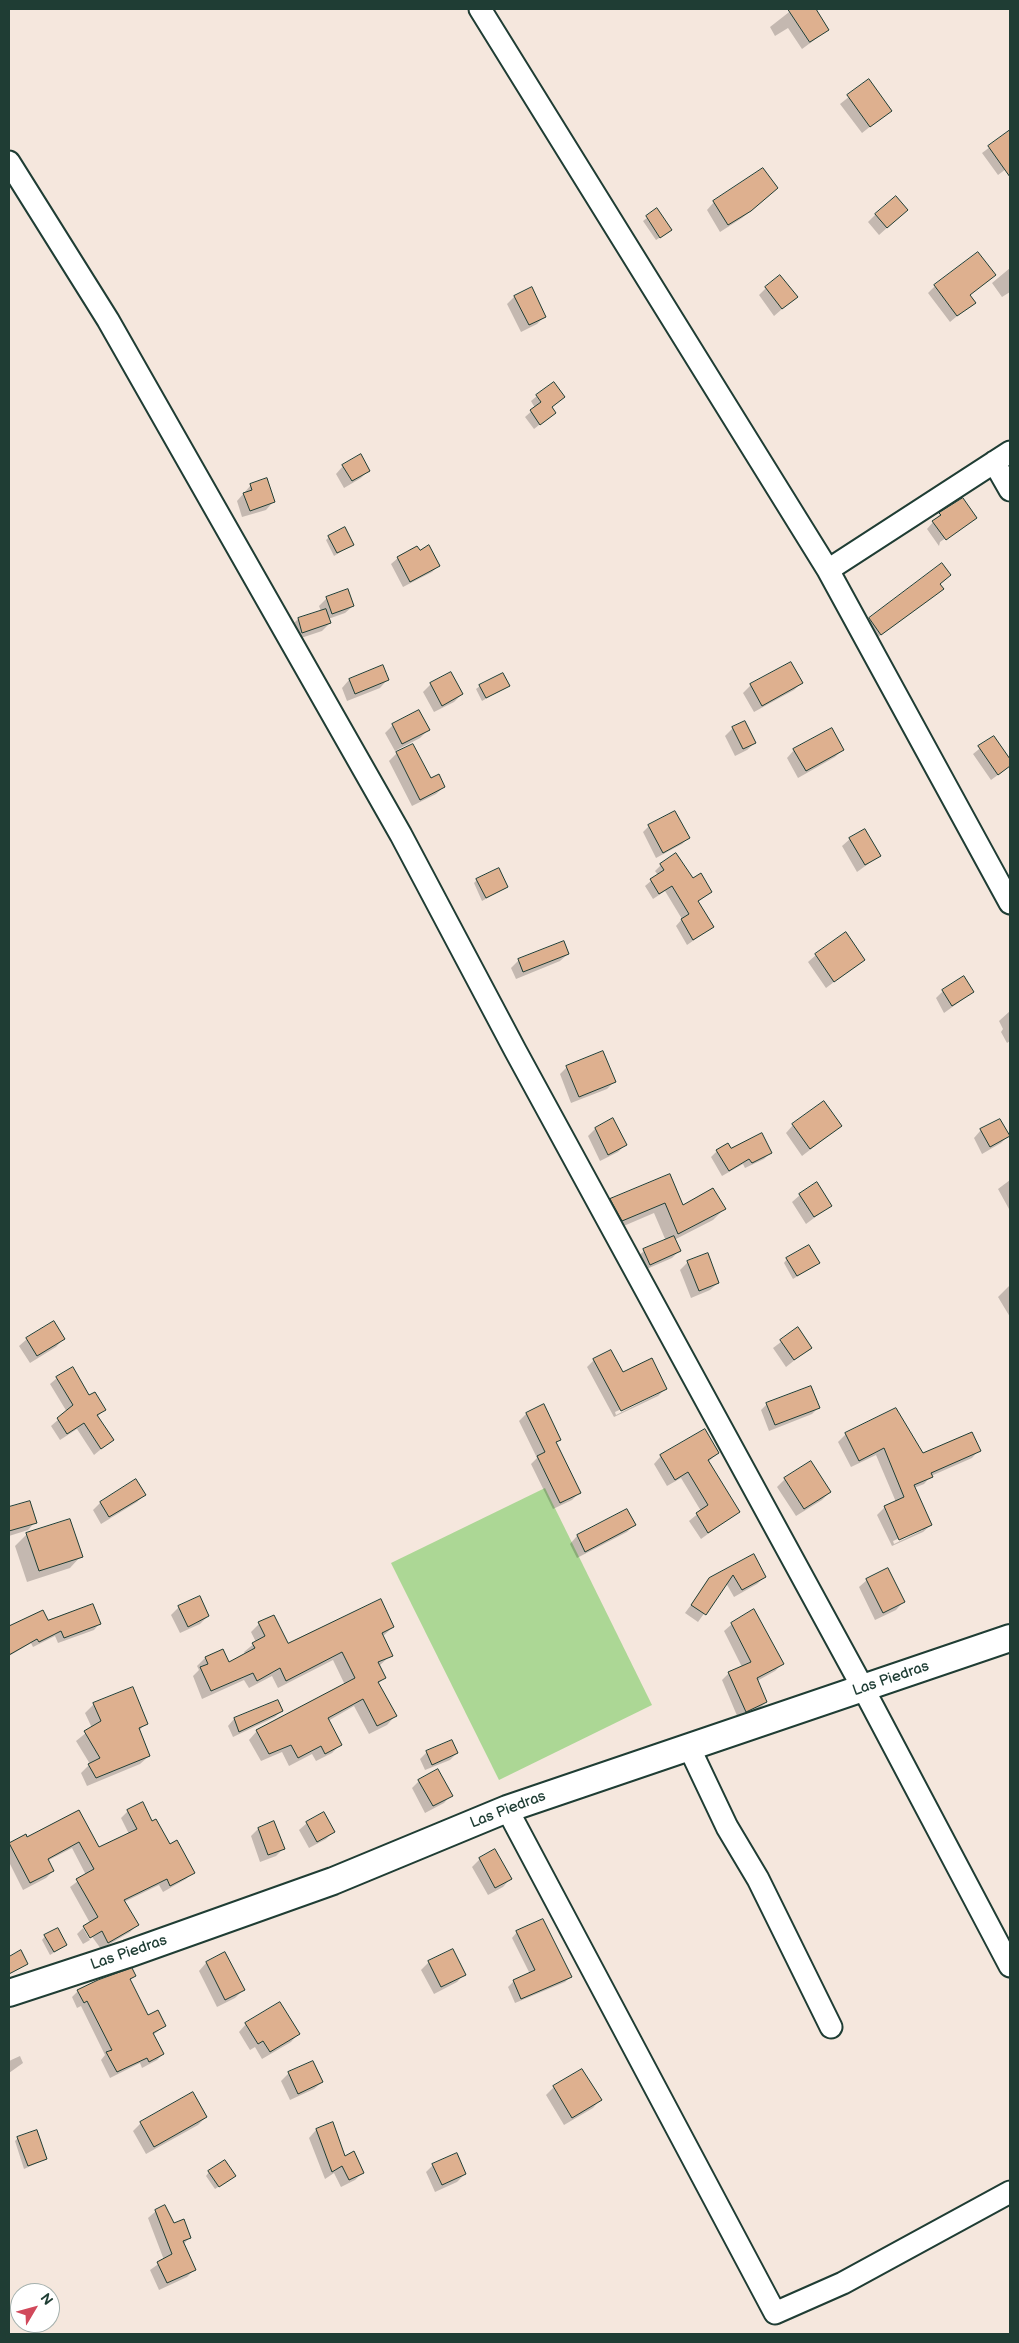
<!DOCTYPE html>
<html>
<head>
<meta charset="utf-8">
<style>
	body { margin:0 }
	#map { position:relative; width:1019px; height:2343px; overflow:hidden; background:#f5e7dd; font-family:"Balsamiq Sans",sans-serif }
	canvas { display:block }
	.frame { position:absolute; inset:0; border:10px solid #1f3d34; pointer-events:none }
	.north { position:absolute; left:10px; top:2283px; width:50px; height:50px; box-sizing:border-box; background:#fff; border:1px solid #a5b1ae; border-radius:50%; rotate:53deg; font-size:14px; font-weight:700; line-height:20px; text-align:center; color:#1f3d34 }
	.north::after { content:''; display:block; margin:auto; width:18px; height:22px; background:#d1495b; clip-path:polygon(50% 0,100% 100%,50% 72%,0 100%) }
</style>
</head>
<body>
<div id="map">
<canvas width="1019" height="2343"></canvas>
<div class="frame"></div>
<div class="north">N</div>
</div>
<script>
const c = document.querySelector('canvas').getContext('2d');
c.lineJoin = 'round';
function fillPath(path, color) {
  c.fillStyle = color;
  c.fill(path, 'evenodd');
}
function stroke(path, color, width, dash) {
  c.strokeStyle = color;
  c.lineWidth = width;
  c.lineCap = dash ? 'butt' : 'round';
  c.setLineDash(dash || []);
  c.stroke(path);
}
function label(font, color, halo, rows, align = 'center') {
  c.font = font + ' "Balsamiq Sans",sans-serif';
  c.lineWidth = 4.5;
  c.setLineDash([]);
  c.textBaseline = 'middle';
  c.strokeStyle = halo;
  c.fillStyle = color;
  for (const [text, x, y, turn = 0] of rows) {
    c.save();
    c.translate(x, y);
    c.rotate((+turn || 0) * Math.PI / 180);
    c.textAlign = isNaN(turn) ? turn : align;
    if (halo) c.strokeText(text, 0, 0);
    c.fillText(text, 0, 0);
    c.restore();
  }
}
fillPath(new Path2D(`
	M545,1488L652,1705L499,1780L391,1563Z`), '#acd795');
fillPath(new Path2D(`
	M793,9H819L816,11L828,30L802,49L788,28L775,36L770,27Z
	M869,81L890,111L862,133L840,104Z
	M1010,132V166L998,175L982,153Z
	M769,196L742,218L720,232L707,210L714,202Z
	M657,210L667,233L656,240L643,221Z
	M907,210L879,235L868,222L876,214Z
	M1010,268V292L1002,297L992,283Z
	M935,286L969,296L974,302L950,322L928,293Z
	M766,288L796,297L774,316L759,295Z
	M514,297L545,316L537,324L521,332L507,304Z
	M537,396L564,397L551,408L554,413L534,429L525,417L535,408L531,401Z
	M343,466L369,470L361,478L344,488L336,474Z
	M251,485L273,502L266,510L242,517L237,501Z
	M940,514L975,518L940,542L939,546L927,529Z
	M329,537L353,544L334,556L326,540Z
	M398,558L438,566L432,572L403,587L391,564Z
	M942,564L950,575L939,585L942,589L873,641L862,626Z
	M327,598L353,606L345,613L328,619L330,623L322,631L295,640L291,626L298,619L321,611L319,606Z
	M382,667L387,680L380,688L347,701L342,688L349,680Z
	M450,674L462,694L454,702L434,712L423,692L431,684Z
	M801,683L794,690L754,712L743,693L751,685Z
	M480,686H508L482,701L476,689Z
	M418,712L428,730L420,738L395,751L385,733L392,726Z
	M733,728L755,743L747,750L735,756L725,736Z
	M994,737L1010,761V766L991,780L973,754Z
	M413,746L430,780L444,787L436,794L412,806L389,761L397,753Z
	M843,749L835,757L798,778L787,758L794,750Z
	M649,826L688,838L682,844L656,858L643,832Z
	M850,839L879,856L857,872L842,846Z
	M661,865L692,880L711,892L698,902L713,927L687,945L676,926L682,919L665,891L653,899L645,886L658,875L655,871Z
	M477,880L507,887L482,901L474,883Z
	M568,954L560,961L516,979L511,968L519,960Z
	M816,955L863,960L826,988L808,962Z
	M943,991L973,992L944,1013L936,998Z
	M1010,1011V1041L1007,1043L1001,1032L1003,1029L999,1021Z
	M567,1067L614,1082L607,1089L571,1103L560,1074Z
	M613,1120L625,1145L618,1152L600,1161L588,1136L595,1129Z
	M793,1125L841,1126L802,1156L786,1133Z
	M981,1130L1008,1136L1001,1143L982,1154L974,1138Z
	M731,1150L770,1153L764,1159L745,1168L743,1164L722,1176L711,1157L717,1151Z
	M669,1176L682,1206L724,1209L713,1220L674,1240L679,1251L672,1258L642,1271L636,1258L644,1251L666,1241L654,1213L612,1231L600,1210L611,1200Z
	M1010,1180V1209H1009L998,1189Z
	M800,1195L830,1206L806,1224L792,1202Z
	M787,1259L818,1263L793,1279L784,1263Z
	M688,1262L718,1283L710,1290L691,1298L680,1270Z
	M1010,1285V1317L998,1297Z
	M798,1329L810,1348L786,1367L773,1348Z
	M27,1339H63L56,1347L30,1363L19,1346Z
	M611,1352L623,1373L665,1389L658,1396L614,1417L587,1367L594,1360ZM658,1392V1394L616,1415L615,1412Z
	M57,1378L89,1397L104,1410L98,1416L112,1440L94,1455L77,1429L60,1440L51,1426L67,1412L50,1384Z
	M767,1404L818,1408L812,1414L769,1431L761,1410Z
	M543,1406L560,1439L555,1444L579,1493L572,1500L553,1509L531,1464L537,1458L519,1421L526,1414Z
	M846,1434L923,1455L979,1450L972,1458L931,1476L924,1484L914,1488L931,1525L923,1532L892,1546L877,1515L885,1507L896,1502L876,1455L851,1467L838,1442ZM923,1528V1530L894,1544L893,1541Z
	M718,1453L708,1462L738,1512L701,1539L689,1521L701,1511L681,1478L667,1486L654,1464L661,1456Z
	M785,1479L830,1492L822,1500L796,1516L777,1487Z
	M136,1481L144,1495L137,1502L101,1524L93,1510L100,1503Z
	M29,1502L35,1522L28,1530L9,1536V1509Z
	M627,1510L634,1525L627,1532L577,1558L570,1544L577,1536Z
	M27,1534L81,1556L70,1568L27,1582L15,1546Z
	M753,1556L765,1577L757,1584L734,1597L726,1583L698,1622L685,1613L710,1579Z
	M867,1580L903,1602L896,1610L875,1620L859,1587Z
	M179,1607L208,1616L200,1624L180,1633L171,1615Z
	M43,1612L48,1622L99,1624L94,1630L58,1643L55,1636L33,1647L31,1643L9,1656V1628Z
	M259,1624L287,1645L393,1627L382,1637L391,1655L379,1666L384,1678L378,1684L395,1716L387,1725L369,1734L354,1706L328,1721L340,1745L332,1753L316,1761L312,1754L289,1766L282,1752L261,1761L249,1740L257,1731L345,1685L333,1660L278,1688L272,1676L249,1688L244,1680L202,1699L193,1676L199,1670L197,1666L205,1658L222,1650L228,1664L246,1655L244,1652L256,1642L251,1632Z
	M732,1624L782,1664L775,1671L757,1681L766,1702L758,1710L738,1718L722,1680L729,1673L742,1667L724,1631Z
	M94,1704L146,1723L139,1731L149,1756L140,1764L87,1786L81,1773L90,1764L76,1741L92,1728L85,1713Z
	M281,1711L275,1717L233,1737L228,1726L234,1719Z
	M427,1752L457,1753L450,1760L425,1770L420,1759Z
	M419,1781L451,1795L444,1803L425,1813L412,1788Z
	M128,1811L151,1823L193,1872L186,1879L163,1892L159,1885L124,1902L137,1925L130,1932L101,1949L85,1927L90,1923L70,1887L86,1875L72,1848L47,1861L53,1871L46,1878L23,1890L9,1862V1845L27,1839L79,1812L98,1849L129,1834L121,1818Z
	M273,1823L284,1848L276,1856L260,1862L251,1836L258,1829Z
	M307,1823L334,1831L326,1839L309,1848L299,1830Z
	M480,1859L510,1879L503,1887L488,1895L472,1867Z
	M83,1928L90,1940L83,1944L77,1934Z
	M517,1932L570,1977L565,1982L515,2003L508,1987L513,1982L530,1974L512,1938Z
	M45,1936L66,1945L50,1955L42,1940Z
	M225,1954L243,1990L235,1998L217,2007L199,1971L206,1963Z
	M429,1962L464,1974L457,1982L434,1994L421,1970Z
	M135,1976L129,1981L147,2017L165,2026L153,2035L163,2054L157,2060L142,2068L140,2063L110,2078L101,2060L105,2055L81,2006L77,2008L72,1997L78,1991Z
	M246,2024L298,2034L291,2042L262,2059L255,2047L250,2050L239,2032Z
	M20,2056L23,2063L9,2073V2061Z
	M289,2073L322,2082L314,2089L290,2100L281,2081Z
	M554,2087L600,2100L593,2108L564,2125L546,2095Z
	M193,2094L206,2117L198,2125L146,2154L133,2131L141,2123Z
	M316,2130L363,2172L355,2180L341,2187L334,2173L325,2179L309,2138Z
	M18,2138L46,2159L24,2169L15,2141Z
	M433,2165L465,2174L457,2182L435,2192L426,2172Z
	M209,2172L231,2179L215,2189L206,2176Z
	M156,2211L189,2238L183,2245L195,2269L187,2277L159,2290L150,2270L164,2260L148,2218Z`), '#0003');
const building = new Path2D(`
	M788,9H816L829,30L810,42Z
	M869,79L892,111L870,127L847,95Z
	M1010,130V177L988,146Z
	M763,168L778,188L751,211L728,225L713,201Z
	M896,196L908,210L887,228L875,214Z
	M657,208L672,230L660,238L646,216Z
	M978,252L996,275L970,295L976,303L957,316L934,285Z
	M780,275L798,297L782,309L765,287Z
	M532,287L546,317L529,325L514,296Z
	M554,382L565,397L552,407L556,413L540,425L530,410L541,402L536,395Z
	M361,454L370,471L352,481L342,465Z
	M267,478L275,502L250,511L243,493L252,490L250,484Z
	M963,498L977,518L946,540L932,521L941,515L939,513Z
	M345,527L354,545L337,553L328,536Z
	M429,545L440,566L410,582L397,557L417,546L420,550Z
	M942,563L951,575L940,584L944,589L881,635L869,618Z
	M348,589L354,606L332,614L326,597Z
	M326,609L331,623L302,633L298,618Z
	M791,662L803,683L762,706L750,684Z
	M383,665L389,680L355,694L349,679Z
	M451,672L463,694L442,706L430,683Z
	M503,673L510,686L486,698L479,685Z
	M419,710L430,730L402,744L392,724Z
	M745,721L756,743L743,749L732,727Z
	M832,728L844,750L806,771L793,749Z
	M994,736L1010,759V766L998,775L978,746Z
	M413,744L431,778L439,774L445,787L420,800L396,752Z
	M675,811L690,838L663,853L648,825Z
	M865,829L881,856L865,865L849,838Z
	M676,853L693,878L701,873L712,892L698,901L714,927L693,940L681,919L689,914L672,886L659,894L650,879L664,870L660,864Z
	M499,868L508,887L486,898L476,879Z
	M846,932L865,960L834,982L815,954Z
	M564,941L569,954L523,972L518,959Z
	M964,976L974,992L952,1006L942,990Z
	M603,1051L616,1082L579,1097L566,1066Z
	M824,1101L842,1126L810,1149L792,1124Z
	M613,1118L627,1145L608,1155L595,1128Z
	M1000,1119L1010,1136L990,1147L980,1129Z
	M762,1133L772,1153L752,1163L749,1159L729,1171L716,1150L728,1143L731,1148Z
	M670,1174L683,1205L713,1188L726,1209L678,1234L665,1203L622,1221L610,1199Z
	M817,1182L832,1206L814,1217L799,1194Z
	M674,1236L681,1251L650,1265L643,1249Z
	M809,1245L820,1263L797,1276L786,1258Z
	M708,1253L719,1283L699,1291L687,1261Z
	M54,1321L65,1339L37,1356L26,1338Z
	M798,1327L812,1348L794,1360L780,1340Z
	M611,1350L623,1372L652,1358L667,1389L621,1411L593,1359Z
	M73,1367L89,1395L95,1392L106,1410L97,1415L114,1440L101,1449L84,1423L67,1434L57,1418L73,1405L56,1377Z
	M811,1386L820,1408L775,1425L766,1403Z
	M544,1404L561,1440L556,1442L581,1493L560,1503L537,1456L545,1452L526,1413Z
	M896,1408L923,1453L972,1432L981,1451L931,1473L933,1477L914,1485L932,1525L899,1540L884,1506L904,1497L884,1448L859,1461L845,1433Z
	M705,1429L719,1453L708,1460L740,1512L708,1533L696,1513L708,1505L688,1472L675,1480L660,1455Z
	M811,1461L831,1492L804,1509L784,1478Z
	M136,1479L146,1495L109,1517L100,1502Z
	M30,1501L37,1523L9,1531V1507Z
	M627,1509L636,1525L585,1552L577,1535Z
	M70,1519L83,1557L39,1571L26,1533Z
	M754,1554L766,1577L742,1590L733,1575L706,1615L691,1605L709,1578Z
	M888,1568L905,1602L883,1613L866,1579Z
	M200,1596L209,1616L188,1627L178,1606Z
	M381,1599L394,1627L382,1633L393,1656L378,1662L386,1678L378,1682L397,1716L377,1726L363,1699L328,1718L342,1745L325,1754L321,1746L298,1758L291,1745L269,1754L256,1730L355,1678L342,1652L286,1681L280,1668L257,1681L253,1673L211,1691L200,1667L208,1664L205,1657L223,1649L229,1662L255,1648L252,1643L265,1636L258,1622L274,1615L288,1643Z
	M93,1604L101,1624L64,1638L61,1631L39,1642L37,1639L9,1655V1626L43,1610L48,1620Z
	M754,1609L784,1664L757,1678L767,1702L746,1712L728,1672L751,1662L731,1623Z
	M133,1687L148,1724L139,1728L150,1756L96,1778L88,1764L100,1758L84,1731L101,1721L93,1703Z
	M278,1700L283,1711L239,1732L234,1718Z
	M452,1740L458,1753L432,1765L426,1751Z
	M438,1769L453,1796L433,1806L418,1780Z
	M143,1802L152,1821L156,1819L170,1844L177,1840L195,1873L170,1886L167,1879L124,1900L139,1925L108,1943L102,1931L90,1938L83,1926L98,1917L76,1879L94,1869L79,1842L48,1859L54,1871L30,1883L9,1843L26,1834L27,1837L79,1810L99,1847L137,1829L127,1810Z
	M324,1812L335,1832L317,1842L306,1822Z
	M274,1821L285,1849L268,1855L258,1828Z
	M495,1849L512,1879L495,1888L479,1858Z
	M543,1919L572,1977L521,1999L513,1980L535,1970L516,1931Z
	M58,1928L67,1945L54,1952L44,1935Z
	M453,1949L466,1975L441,1987L428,1961Z
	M21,1950L28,1964L9,1974V1957Z
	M225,1952L245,1990L225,2000L206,1962Z
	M132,1968L136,1976L130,1979L148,2015L158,2010L166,2026L153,2033L164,2054L149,2062L147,2058L117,2072L106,2052L112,2050L87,2001L84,2003L77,1990L98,1980Z
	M280,2002L300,2034L270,2052L263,2041L258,2044L245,2023Z
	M313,2061L323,2082L298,2094L288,2072Z
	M582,2069L602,2100L572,2118L553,2086Z
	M193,2092L207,2117L154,2147L140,2122Z
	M333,2122L345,2156L354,2151L364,2173L349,2180L342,2166L332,2172L316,2129Z
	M37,2130L47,2159L28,2166L17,2137Z
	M457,2153L466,2174L442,2185L432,2164Z
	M225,2160L236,2176L219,2187L208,2171Z
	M165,2205L174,2223L184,2219L191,2238L183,2241L196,2270L167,2283L157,2262L172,2254L155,2210Z`);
fillPath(building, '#deb08f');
stroke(building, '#1f3d34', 1);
const minor = new Path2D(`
	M480,9L828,570L1010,903
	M9,162L108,320L401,835L515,1050L863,1688L1010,1966
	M994,462L1010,490
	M828,570L1010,452
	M689,1747L727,1827L758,1879L831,2027
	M507,1809L775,2313L843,2283L1010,2192`);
const tertiary = new Path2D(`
	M9,1993L128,1954L333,1881L507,1809L1010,1638`);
stroke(minor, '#1f3d34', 25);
stroke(tertiary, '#1f3d34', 30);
stroke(minor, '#fff', 21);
stroke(tertiary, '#fff', 26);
label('15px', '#1f3d34', '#fff', [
	["Las Piedras",891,1679,-19],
	["Las Piedras",508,1810,-21],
	["Las Piedras",129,1953,-19]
]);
</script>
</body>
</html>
